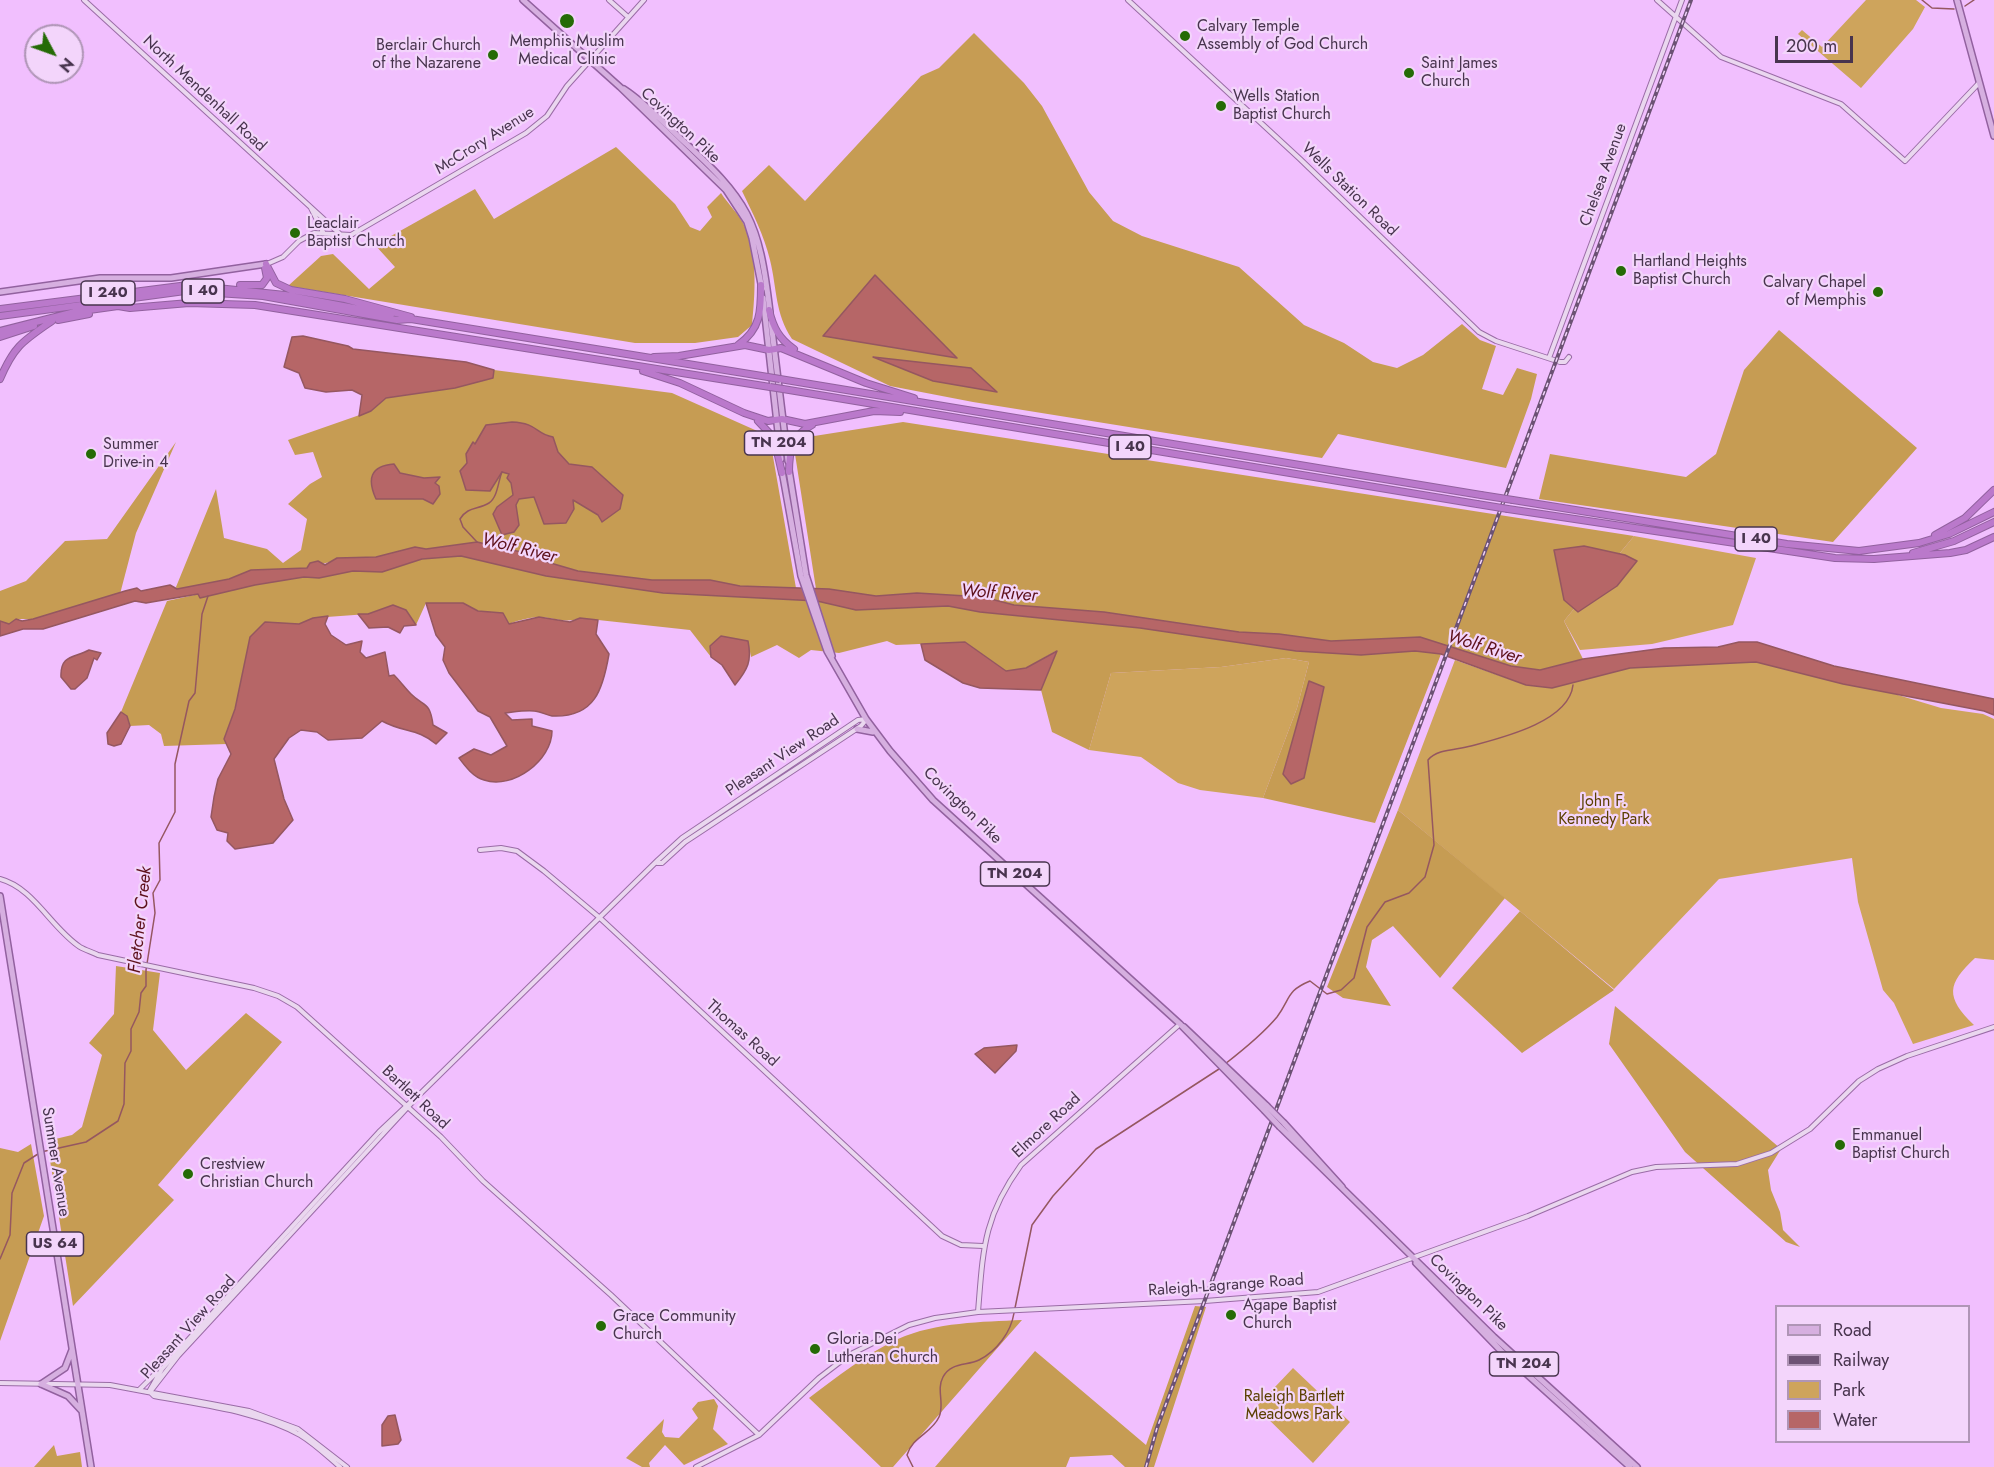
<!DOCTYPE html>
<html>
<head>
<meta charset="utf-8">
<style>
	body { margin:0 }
	#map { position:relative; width:1994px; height:1467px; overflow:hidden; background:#f1bffe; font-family:Jost,sans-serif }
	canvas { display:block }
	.legend { position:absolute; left:1775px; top:1305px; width:195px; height:138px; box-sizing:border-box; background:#f3d5fb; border:2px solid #af95b6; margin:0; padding:8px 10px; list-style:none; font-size:18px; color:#48344e }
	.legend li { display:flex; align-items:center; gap:12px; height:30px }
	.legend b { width:30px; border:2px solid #af95b6 }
	.north { position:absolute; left:24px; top:24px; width:60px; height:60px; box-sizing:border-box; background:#f3d5fb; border:2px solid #af95b6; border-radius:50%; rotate:131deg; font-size:16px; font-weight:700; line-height:24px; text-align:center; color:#48344e }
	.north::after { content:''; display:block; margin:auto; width:21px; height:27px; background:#256b06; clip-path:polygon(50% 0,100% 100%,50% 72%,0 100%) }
	.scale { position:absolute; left:1775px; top:36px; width:78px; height:27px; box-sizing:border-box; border:3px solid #48344e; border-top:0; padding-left:8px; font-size:18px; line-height:21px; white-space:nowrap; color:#48344e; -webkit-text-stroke:4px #f3d5fb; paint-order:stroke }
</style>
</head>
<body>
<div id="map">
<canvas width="1994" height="1467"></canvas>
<ul class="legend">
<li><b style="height:8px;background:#d6afe0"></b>Road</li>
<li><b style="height:8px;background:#6c5274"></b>Railway</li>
<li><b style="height:16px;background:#cea45c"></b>Park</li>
<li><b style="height:16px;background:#b66667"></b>Water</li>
</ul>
<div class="north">N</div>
<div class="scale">200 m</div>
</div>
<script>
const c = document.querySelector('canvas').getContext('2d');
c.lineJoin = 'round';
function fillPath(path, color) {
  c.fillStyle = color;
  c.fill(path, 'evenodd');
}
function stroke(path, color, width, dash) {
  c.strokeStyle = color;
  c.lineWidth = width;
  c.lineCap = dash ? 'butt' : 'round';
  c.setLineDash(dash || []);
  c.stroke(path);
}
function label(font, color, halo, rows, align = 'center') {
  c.font = font + ' Jost,sans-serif';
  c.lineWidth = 4.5;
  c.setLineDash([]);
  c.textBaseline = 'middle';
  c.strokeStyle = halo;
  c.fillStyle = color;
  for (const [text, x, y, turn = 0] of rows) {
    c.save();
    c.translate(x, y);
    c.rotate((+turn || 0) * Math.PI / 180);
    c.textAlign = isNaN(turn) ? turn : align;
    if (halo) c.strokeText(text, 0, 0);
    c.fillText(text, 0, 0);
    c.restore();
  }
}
fillPath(new Path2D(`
	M1866,0H1916L1925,7L1913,29L1861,88L1798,34L1802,30L1822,47Z
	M1634,536L1756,558L1733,625L1652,644L1580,650L1564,621Z
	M1286,658L1309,662L1297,708L1263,798L1200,790L1178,783L1141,757L1089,750L1111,673L1221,667Z
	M1455,660L1526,685L1552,688L1630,668L1756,662L1888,692L1941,708L1983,714L1994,719V960L1975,958C1947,984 1945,997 1974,1025L1913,1044L1894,1003L1883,990L1858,902L1852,858L1719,879L1614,989L1398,810Z
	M1293,1368L1350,1422L1313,1463L1256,1407Z`), '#cea45c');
fillPath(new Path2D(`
	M974,33L1024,83L1042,106L1089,192L1113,221L1142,236L1239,267L1304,325L1344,343L1373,362L1397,368L1423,355L1462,324L1480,340L1496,346L1482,389L1503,395L1517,368L1537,374L1531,399L1506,468L1338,434L1322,458L973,402L890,386L792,339C775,314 777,288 770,260C764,235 753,214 742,191L769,165L805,201L921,76L939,68Z
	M616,147L675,204L690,227L700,231L712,217L707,207L721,193C728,204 740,215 745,227C758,256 755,294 752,325L738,337L695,343H635L288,286L321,256L333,254L369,289L395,267L375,245L475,189L494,219Z
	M1779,330L1917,448L1833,542L1539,499L1550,454L1686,477L1716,454L1744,370Z
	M494,370L672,393L764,434L772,451L796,588L740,586L710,580H652L578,571L547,562L530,554L477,542L426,549L415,547L376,557L341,559L307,568L251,570L229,579L177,590L176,587L216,489L224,538L267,549L283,563L301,550L307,519L288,504L310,484L322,477L313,452L295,455L288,440L371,411L386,398L455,388L492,378Z
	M903,422L1634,536L1564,621L1583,659L1540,670L1511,666L1420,637L1331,641L1279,634L1239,632L1104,612L1014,605L983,597L917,593L876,596L816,589L795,454L808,437Z
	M176,442L136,533L120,594L33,619H16L9,624L0,621V591L26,581L65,541L107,539Z
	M461,556L546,576L663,593L817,601L856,610L948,606L980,612L1140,628L1296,651L1361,655L1415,651L1441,654L1375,823L1263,798L1297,708L1309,662L1286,658L1221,667L1111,673L1089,750L1052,732L1041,690L1056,651L1026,668L1006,671L965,642L896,645L887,641L839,653L811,650L799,658L777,645L751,657L748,641L710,646L711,657L690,630L580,618C565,624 553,617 537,617C527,618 519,620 509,624L503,613L478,611L463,603H426L416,625L406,610L393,605L368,614L313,618L299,624H286L250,637L235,709L224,739L227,744L164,746L161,734L149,725L130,726L127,716L121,712L167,601L199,594L200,598L255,585L304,577L319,578L353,571L382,572L422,559Z
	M1398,810L1505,898L1440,978L1393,926L1372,940L1366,967L1391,1006L1343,998L1327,987Z
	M1520,911L1614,990L1522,1053L1452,988Z
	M116,966L160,973L153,1030L186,1070L246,1013L282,1042L158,1185L174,1200L73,1306L47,1141L72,1135L82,1127L102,1055L89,1043L114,1014Z
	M1615,1006L1781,1149L1768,1170L1771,1190L1780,1212L1783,1230L1800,1247L1786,1242L1685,1152L1609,1044Z
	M31,1144L44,1216L0,1341V1148L18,1152Z
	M1195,1306L1206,1307L1154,1467H1125L1112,1455L1070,1457L1066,1467H935L1035,1351L1146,1445Z
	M1022,1320L893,1467H881L809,1398C837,1377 866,1354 898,1339C936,1322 982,1322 1022,1320Z
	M714,1399L718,1406L713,1429L728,1444L684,1465L665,1445L649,1463L650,1467H642L626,1458L664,1419L662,1432L665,1437L679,1438L698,1418L692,1409L698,1402Z
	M54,1445L57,1456L80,1452L82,1467H34Z`), '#c69c53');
const water = new Path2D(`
	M875,275L957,358L823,336Z
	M303,336L348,346L353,349L466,362L494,370L493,378L455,388L386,398L371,411L359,416L362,395L352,390L326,392L305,388L299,373L284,367L292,337Z
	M873,357L971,368L997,392L933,381Z
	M512,422C538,423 535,434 553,437L558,452L569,464L592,467L623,495L620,509L602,522L598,515L573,500L574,509L566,523L544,524L534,497L519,499L516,505L519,525L514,532L502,535L493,514L497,507L513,495L511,483L507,478L509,474L502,472L490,491L466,490L460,471L467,463L466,454L473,442L475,444L486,425Z
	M394,464L400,473L424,478L440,477L435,483L439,486L440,494L433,504L423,499H376C367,479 370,466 394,464Z
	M477,542L530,554L547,562L578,571L652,580H710L740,586L829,589L876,596L917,593L983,597L1014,605L1104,612L1239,632L1279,634L1331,641L1420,637L1511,666L1540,670L1583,659L1664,648L1718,647L1739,642H1757L1834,666L1994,699V715L1984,711L1843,684L1756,662L1630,668L1552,688L1526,685L1441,654L1415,651L1361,655L1296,651L1140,628L980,612L948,606L856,610L817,601L663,593L546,576L461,556L422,559L382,572L353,571L319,578L304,577L255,585L200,598L198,594L146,603L135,601L43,629H23L0,636V621L9,624L16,619L22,621L33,619L125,591L137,588L141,591L170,585L177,589L229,579L251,570L307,568L310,563L318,561L325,565L337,558L376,557L415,547L426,549Z
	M1584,546L1625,555L1637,561L1617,586L1578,612L1564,600L1554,550Z
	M426,603H463L478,611L503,613L509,624L539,617L570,622L580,618L598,620L596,634L609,654C603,689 595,718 552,716C546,715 540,711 534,711C525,710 514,712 505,713L512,720L532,719V726L552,731C552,760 513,790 484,780C473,777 465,766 459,758L474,749L491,755L507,746L490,717L478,711L449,673L443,660L445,647L436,635Z
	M393,605L406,610L416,625L404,626L400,633L388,627L369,628L358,614H368Z
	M328,616L325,624L331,635L346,645L362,641L360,652L366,658L385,652L389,676L394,675C400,681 405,688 411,694C424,707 430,701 433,725L447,733L436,744C417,728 404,733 382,721L362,738L328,740L317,732L301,730L289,738L274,759L284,799L293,820L273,843L235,849L227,841L228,833L217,830L211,817L214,797L218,779L231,754L224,739L235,709L250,637L265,622L299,624L313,618Z
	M721,636L748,641C752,661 748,669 735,685L722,665L711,657L710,646Z
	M965,642L1006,671L1026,668L1057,651L1041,690L980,688L963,683L925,660L921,644Z
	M89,650L101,653L97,660L94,658L87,678L75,689H71L61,677C60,654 75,658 89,650Z
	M1309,681L1324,687L1304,778L1291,784L1283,774Z
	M121,712L127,716L130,726L121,744L114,746L108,744L107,733Z
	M1017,1045L1016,1051L995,1073L975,1054L984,1048Z
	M395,1415L401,1440L398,1444L382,1446V1425L388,1416Z`);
fillPath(water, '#b66667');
stroke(water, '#955760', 1.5);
stroke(new Path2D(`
	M1922,0L1932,8L1954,9
	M1965,6L1974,0
	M477,542L463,527L460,519C468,506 478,510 489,503C498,497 498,481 502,472
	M1225,1064C1243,1050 1262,1035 1277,1017C1291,998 1286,991 1310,981L1327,994L1341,990L1354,978L1367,927L1385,902L1409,893L1425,877L1434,845L1428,760C1437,749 1456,750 1471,746C1501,738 1569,722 1573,685
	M0,1259L10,1235L12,1193L24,1163L41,1152L86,1142L118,1121L124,1104L125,1063L131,1051V1029L139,1012L141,993L146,986V970L155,913L153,893L160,880L159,843L175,812V764L189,701L195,693L202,614L208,596
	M1015,1308L1032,1225L1053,1196L1096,1149L1219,1069
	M913,1467L907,1455C912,1437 932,1433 939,1417C945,1404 936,1390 943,1377C951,1362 967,1366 979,1360C997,1351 1011,1332 1014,1313`), '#955760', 1.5);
const secondary = new Path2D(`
	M84,0L340,234
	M609,0L628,17
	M1128,0L1300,159L1479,332L1496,341L1560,362H1565L1569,357
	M1657,0L1721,57L1841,104L1905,161L1979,83
	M311,208L323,232
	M267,264L283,257L299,241L314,233L351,235L526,133L547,116L567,86L644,0
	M1549,358L1682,0
	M480,850L501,848L517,851L544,871L600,918L942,1236L961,1245L983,1246
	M657,863H662L685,842L861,726L866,720
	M0,879C34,888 51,928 80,947C85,950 92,952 98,955L254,988L278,996L297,1007L441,1137L483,1181L611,1295L759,1435
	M978,1312C983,1251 983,1217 1021,1165L1180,1024
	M0,1383L110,1385L249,1411L298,1429L347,1467
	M139,1390L156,1373
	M150,1390L162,1369L197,1330L379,1132L416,1097
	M150,1392L178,1356L419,1095L658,860L682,838L858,720L866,719
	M150,1392L154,1396C201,1405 258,1411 300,1435C315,1444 327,1456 340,1467
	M696,1467L759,1435L819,1378L849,1355L909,1325L935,1318L978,1312L1205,1301L1318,1292L1528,1216L1632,1172L1656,1167L1737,1164L1771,1153L1810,1129L1859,1081L1878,1069L1907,1056L1994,1027`);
const primary = new Path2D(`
	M523,0L620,87L726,190L747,222L752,238L762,289
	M1957,0L1994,136
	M624,89C644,102 662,121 680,138C749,201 759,219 770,312
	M0,292L100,278H171L266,264
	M763,298L781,459
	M771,322L788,461
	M789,470L806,575L832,656
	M782,471L801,576L827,651L866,719L890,751L933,800L1180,1024L1264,1110
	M857,729L873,732
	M0,896L91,1467
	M1184,1027L1267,1106
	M1284,1123L1342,1187
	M1280,1127L1494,1337L1637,1467
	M1416,1263L1501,1351L1630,1467
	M41,1384L68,1396L81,1410
	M41,1384L65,1368L72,1350`);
const highway = new Path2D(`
	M266,264L276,283L291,290L345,299L411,317
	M240,285H262L267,278L265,268
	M0,309L188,285L285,295L391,315
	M769,310C773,327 779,339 794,349
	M0,316L185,291L263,296L397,320L411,319L768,377
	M58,320L89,314
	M0,331L75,312L118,306L130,308L189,303L255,305L770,387
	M0,337L34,326
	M738,345C761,329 761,311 761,285
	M654,357L679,356L745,345L769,350L781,348L866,383L914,398
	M643,371L680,383L744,413L768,421L782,419L805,424L874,411L900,412
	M0,379C14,346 23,341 52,321
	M780,379L1481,495
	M783,389L1477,504
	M758,421L774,438L782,473
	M789,472C789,452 792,435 812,425
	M1513,500L1787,544L1859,551L1919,543L1949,534L1994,512
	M1508,509L1835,558L1874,559L1950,553L1966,550L1994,537
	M1935,535L1965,518L1994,490
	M1913,553L1954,541L1994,522`);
stroke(secondary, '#9a6ca6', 6);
stroke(primary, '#92619f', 8);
stroke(highway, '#92619f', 8);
stroke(secondary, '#ead7ef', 4);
stroke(primary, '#d6afe0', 5);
stroke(highway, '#ba79cb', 6);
const rail = new Path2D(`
	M1146,1467L1157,1428L1691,0`);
stroke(rail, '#6c5274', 4);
stroke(rail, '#f3d5fb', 1.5, [4.5]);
const primaryBridge = new Path2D(`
	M1267,1106L1284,1123
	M1264,1110L1280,1127`);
const highwayBridge = new Path2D(`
	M768,377L780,379
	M770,387L783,389
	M1481,495L1513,500
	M1477,504L1508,509`);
stroke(primaryBridge, '#92619f', 8, []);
stroke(highwayBridge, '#92619f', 8, []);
stroke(primaryBridge, '#d6afe0', 5);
stroke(highwayBridge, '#ba79cb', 6);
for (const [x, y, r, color] of [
	[567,21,8,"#256b06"],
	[1185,36,6,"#256b06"],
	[493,55,6,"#256b06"],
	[1409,73,6,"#256b06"],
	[1221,106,6,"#256b06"],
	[295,233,6,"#256b06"],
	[1621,271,6,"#256b06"],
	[1878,292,6,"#256b06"],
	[91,454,6,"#256b06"],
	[1840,1145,6,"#256b06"],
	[188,1174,6,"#256b06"],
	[1231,1315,6,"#256b06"],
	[601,1326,6,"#256b06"],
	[815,1349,6,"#256b06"]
]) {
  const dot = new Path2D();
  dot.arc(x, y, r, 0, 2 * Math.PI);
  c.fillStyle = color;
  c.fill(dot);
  stroke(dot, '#f3d5fb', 2);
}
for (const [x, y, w] of [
	[203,291,42],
	[108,293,54],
	[779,443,69],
	[1130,447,42],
	[1756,539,42],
	[1015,874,69],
	[55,1244,57],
	[1524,1364,69]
]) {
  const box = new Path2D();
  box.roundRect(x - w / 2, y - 12, w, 24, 4.5);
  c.fillStyle = '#f3d5fb';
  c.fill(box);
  stroke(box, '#48344e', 1.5);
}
label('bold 15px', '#48344e', null, [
	["I 40",203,291],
	["I 240",108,293],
	["TN 204",779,443],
	["I 40",1130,447],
	["I 40",1756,539],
	["TN 204",1015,874],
	["US 64",55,1244],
	["TN 204",1524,1364]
]);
label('16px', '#48344e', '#f3d5fb', [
	["Calvary Temple",1197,27],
	["Assembly of God Church",1197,45],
	["Memphis Muslim",567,42,"center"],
	["Medical Clinic",567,60,"center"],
	["Berclair Church",481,46,"right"],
	["of the Nazarene",481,64,"right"],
	["Saint James",1421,64],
	["Church",1421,82],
	["Wells Station",1233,97],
	["Baptist Church",1233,115],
	["Leaclair",307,224],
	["Baptist Church",307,242],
	["Hartland Heights",1633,262],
	["Baptist Church",1633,280],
	["Calvary Chapel",1866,283,"right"],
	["of Memphis",1866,301,"right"],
	["Summer",103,445],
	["Drive-in 4",103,463],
	["Emmanuel",1852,1136],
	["Baptist Church",1852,1154],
	["Crestview",200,1165],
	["Christian Church",200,1183],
	["Agape Baptist",1243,1306],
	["Church",1243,1324],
	["Grace Community",613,1317],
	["Church",613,1335],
	["Gloria Dei",827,1340],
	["Lutheran Church",827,1358]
], 'left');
label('16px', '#48344e', '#f3d5fb', [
	["North Mendenhall Road",204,94,43],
	["Covington Pike",680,126,43],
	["McCrory Avenue",485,141,-32],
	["Chelsea Avenue",1604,175,-70],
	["Wells Station Road",1349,190,44],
	["Pleasant View Road",783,756,-34],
	["Covington Pike",962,806,44],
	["Thomas Road",742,1034,42],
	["Bartlett Road",415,1098,43],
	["Elmore Road",1047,1126,-43],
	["Summer Avenue",55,1162,81],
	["Raleigh-Lagrange Road",1226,1286,-4],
	["Covington Pike",1468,1293,44],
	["Pleasant View Road",189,1328,-48]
]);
label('16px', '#5b3f01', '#f3d5fb', [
	["John F.",1604,802],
	["Kennedy Park",1604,820],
	["Raleigh Bartlett",1294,1397],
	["Meadows Park",1294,1415]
]);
label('italic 18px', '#5d111b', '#f3d5fb', [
	["Wolf River",519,549,14],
	["Wolf River",999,594,4],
	["Wolf River",1484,648,17],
	["Fletcher Creek",141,920,-84]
]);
</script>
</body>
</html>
